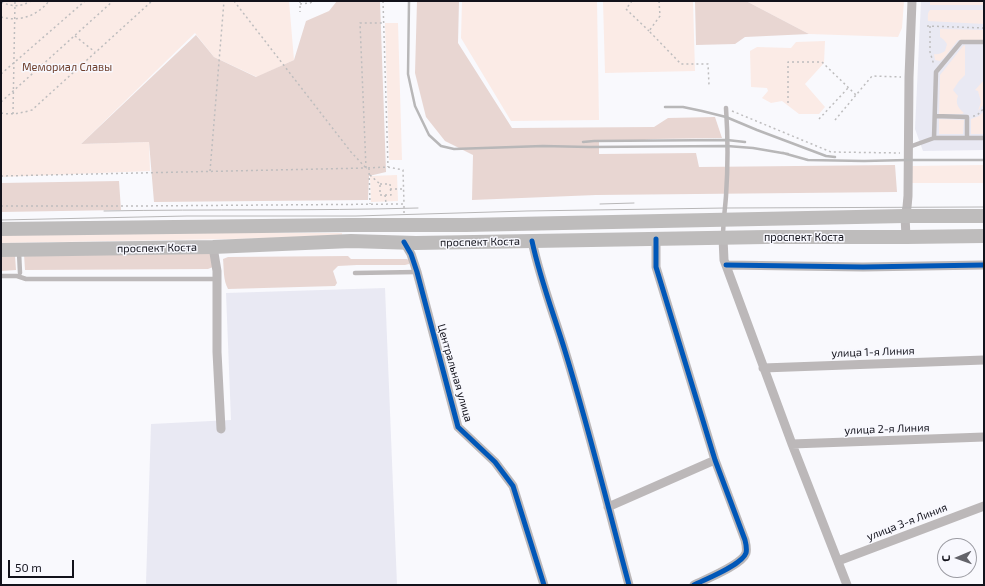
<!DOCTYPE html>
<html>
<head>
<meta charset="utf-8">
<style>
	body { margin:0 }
	#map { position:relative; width:985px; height:586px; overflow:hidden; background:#f9f9fd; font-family:"Exo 2",sans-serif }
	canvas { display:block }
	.frame { position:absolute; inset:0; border:2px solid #12121b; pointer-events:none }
	.north { position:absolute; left:937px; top:538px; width:40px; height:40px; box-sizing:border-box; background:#f8f8fe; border:1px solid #9c9ca3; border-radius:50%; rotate:268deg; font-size:11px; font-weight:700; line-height:16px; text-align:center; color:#12121b }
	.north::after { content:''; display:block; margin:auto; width:14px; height:18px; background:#63636a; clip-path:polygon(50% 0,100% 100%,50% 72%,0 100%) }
	.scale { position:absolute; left:8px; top:560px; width:66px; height:18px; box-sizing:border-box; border:2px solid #12121b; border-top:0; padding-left:5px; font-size:12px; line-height:14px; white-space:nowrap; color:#12121b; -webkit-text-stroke:3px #f8f8fe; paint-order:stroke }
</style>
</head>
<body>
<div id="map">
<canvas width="985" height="586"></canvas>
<div class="frame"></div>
<div class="north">С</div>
<div class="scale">50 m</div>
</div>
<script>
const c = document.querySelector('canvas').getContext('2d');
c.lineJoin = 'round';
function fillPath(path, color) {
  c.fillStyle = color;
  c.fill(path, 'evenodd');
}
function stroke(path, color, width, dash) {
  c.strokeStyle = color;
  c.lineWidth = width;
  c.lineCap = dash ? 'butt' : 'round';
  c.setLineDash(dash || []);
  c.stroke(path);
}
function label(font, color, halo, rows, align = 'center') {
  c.font = font + ' "Exo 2",sans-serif';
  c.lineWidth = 3;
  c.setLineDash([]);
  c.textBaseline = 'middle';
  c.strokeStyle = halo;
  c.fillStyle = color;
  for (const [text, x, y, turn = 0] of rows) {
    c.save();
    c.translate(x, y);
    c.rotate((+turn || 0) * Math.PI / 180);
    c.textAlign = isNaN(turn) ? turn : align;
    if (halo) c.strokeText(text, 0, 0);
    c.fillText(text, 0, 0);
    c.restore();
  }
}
fillPath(new Path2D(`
	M921,1H984V150L923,151L915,129Z
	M385,288L397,585H147L146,583L151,424L231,420L226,293Z`), '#e9e9f3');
fillPath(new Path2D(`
	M1,1H289L294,60L257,77L214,57L195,33L81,144L149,142L150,171L1,177Z
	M462,1H597L599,120L511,121L461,38Z
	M603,1H693L695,71L605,73Z
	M746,1H904L902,28L898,37L809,34Z
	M930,1H984V5H930Z
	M930,10H984V24L928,21C928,17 927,13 930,10Z
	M385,23H398L402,160H389Z
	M940,29L984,30V40H958L944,58L940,61L935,60L934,54C938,55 942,53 945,51L947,44L944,40L940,37Z
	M825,41L824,63L805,84L825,107L819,114H799L782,101L771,103L762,98L768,91L767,88L751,87L750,51L757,47L791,48L796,42Z
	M965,45V75L959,81L953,90L958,96C955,103 958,108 964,113L962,114H939L940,75L963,46Z
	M984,80V104L978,111L981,102L978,91L975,90Z
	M984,111V134H971V119L979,116Z
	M939,119L964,120L963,134H939Z
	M984,165V183H912V166Z
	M397,175L398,201L371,202L370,176Z
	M1,233H342V237L1,243Z`), '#fbebe6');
fillPath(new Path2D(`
	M337,1H380L386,172L369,176L368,200L154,202L149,142L81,144L196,35L214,57L256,77L294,60L306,21L329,11Z
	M417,1H459L458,43L512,128L654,127L668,118L715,117L722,138L654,139L634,141H599V154L696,153L699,167L895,165L897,192L596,195L472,200L473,155L445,141L426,117L415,73Z
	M695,1H746L809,34L745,37L735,44L696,45Z
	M119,181L121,210L1,212V183Z
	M211,252L213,267L208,269L25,270L24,254Z
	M15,256L16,270L1,271V257Z
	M348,256L351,259H407L410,261L409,264L405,265H357L338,266L333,271L337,283L335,286L228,289C223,280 224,269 223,259L228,257Z`), '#e8d6d2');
stroke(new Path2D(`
	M234,1L351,152L366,168L388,167L403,170L404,204
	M300,1V12
	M383,1L388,167
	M632,1L626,9L649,31
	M659,1L660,16L649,31L681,64H708L709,85
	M1,2C13,7 20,7 31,1
	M300,4L310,3L314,1
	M1,17C20,22 37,16 49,1
	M927,26L984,28
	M930,26V52L934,65
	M75,36L95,52
	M1,74L85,1
	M1,102L113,1
	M788,103V62H822L856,95
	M732,111L831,152L900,153
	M1,113C12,115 21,113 32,110L152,1
	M13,114L15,1
	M973,116C978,116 981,111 984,108
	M819,119L849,87
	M835,120L872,76L901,77
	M369,168L370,204
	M210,171L224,1
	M370,175L380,184
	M1,176L366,168L360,23H383
	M380,184H390L391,195H380Z
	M390,189H404
	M385,195L386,203
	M1,206H136L404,204V214`), '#bebdbe', 1.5, [2, 3]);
stroke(new Path2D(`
	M935,116L967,117V138
	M934,138L936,72L961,42H984
	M909,147L934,138H984
	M723,237C723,222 725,210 726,196C728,167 728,137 726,108
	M19,252L20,273
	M355,273L417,272
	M1,276H17L26,279H217`), '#bcb8b9', 4.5);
stroke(new Path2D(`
	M906,237L905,216L907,207L908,196L909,77L912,1
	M723,238L724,260L792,444L847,585
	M656,239V267L715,460L745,540C746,544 747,549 746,553C742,565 706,579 694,585
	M532,241C540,279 554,315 565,351C589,429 608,507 629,585
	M404,242L411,254L417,272L458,427L495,462L513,486L544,585
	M213,247L217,271V352L221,429
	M726,265L863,267L984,265
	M763,368L984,360
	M792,444L984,437
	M608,507L715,460
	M838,561L984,506`), '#bcb8b9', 9);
stroke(new Path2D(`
	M1,229L349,225H466L905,216H984
	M1,250L213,247L351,241L416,243L766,237H906L984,236`), '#bebcbc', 14);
stroke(new Path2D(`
	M600,204L634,203
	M104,211C209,209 313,211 418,208
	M1,220L187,216H356L526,211L725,208L984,207`), '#b8b7b8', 1);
stroke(new Path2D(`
	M409,1L408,74L415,106L429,135L441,146L454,149L543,146L589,147L727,146L753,148L788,154
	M665,107H683L702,111L726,117L757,130L826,156L835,157
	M583,142L594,141L727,140L745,142
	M783,153L808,160L864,161L908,160H984`), '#b8b7b8', 2.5);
stroke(new Path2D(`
	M656,239V267L715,460L745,540C746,544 747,549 746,553C742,565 706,579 694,585
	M532,241C540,279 554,315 565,351C589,429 608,507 629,585
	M404,242L411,254L417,272L458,427L495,462L513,486L544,585
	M726,265L863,267L984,265`), '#0057b8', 5);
label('11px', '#6f402e', '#f8f8fe', [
	["Мемориал Славы",67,67]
]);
label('11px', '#12121b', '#f8f8fe', [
	["проспект Коста",804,237],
	["проспект Коста",480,242,-1],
	["проспект Коста",157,248,-1],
	["улица 1-я Линия",873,352,-2],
	["Центральная улица",455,373,74],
	["улица 2-я Линия",887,429,-2],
	["улица 3-я Линия",907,522,-21]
]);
</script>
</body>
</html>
